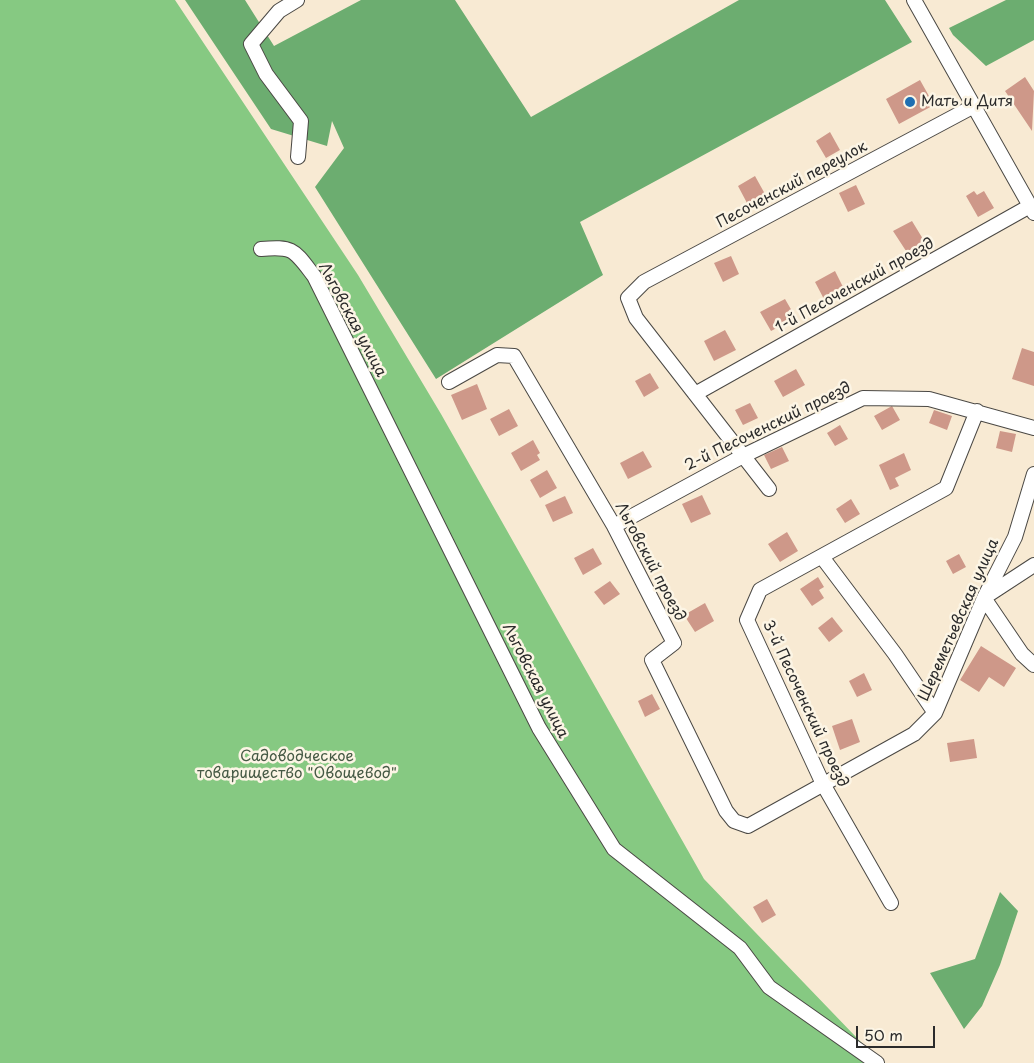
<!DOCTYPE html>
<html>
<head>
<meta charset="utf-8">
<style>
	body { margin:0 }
	#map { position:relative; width:1034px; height:1063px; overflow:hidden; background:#f8ead3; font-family:"Playpen Sans",sans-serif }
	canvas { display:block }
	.scale { position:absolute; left:856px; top:1026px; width:79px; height:22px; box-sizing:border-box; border:2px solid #2b2b2b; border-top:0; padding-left:6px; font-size:15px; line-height:18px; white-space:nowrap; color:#2b2b2b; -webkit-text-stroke:4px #fcf5e5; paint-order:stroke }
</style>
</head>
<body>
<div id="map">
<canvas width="1034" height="1063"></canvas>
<div class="scale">50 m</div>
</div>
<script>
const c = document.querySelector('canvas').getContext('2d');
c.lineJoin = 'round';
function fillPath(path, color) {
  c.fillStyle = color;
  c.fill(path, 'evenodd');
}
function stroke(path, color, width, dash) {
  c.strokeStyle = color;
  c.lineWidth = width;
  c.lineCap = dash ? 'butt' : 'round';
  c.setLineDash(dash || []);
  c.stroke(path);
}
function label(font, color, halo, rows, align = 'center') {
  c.font = font + ' "Playpen Sans",sans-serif';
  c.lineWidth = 5;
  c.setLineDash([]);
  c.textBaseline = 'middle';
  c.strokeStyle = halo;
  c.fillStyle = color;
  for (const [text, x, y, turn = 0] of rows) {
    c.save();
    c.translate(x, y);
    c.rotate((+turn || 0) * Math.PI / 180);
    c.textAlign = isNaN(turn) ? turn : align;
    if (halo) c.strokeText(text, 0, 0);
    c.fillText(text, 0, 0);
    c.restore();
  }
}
fillPath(new Path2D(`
	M0,0H175L358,275L441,414L704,879L881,1063H0Z`), '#86c982');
fillPath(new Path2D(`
	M185,0H245L274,46L361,0H455L531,117L739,0H885L912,42L580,222L603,275L436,379L315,187L344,148L332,121L327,146L271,129Z
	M1006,0H1034V40L986,66L953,35L949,28Z
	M1000,892L1018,911L1000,965L982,1006L964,1029L930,973L975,959Z`), '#6cad70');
fillPath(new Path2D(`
	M1025,77L1034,91L1032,131L1005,91Z
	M920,80L934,105L899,124L886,99Z
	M830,132L840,150L826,158L816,141Z
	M755,176L765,194L747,203L738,186Z
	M856,185L865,204L848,212L839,193Z
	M974,191L977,195L984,191L994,208L978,217L966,196Z
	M912,221L926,244L908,254L893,231Z
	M731,256L739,274L723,282L714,263Z
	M835,271L845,291L825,301L815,282Z
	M785,299L796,318L771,331L760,312Z
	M725,330L736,350L714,361L704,341Z
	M1022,348L1034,352V386L1012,379Z
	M796,369L805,385L783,397L774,381Z
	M650,373L659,388L644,397L635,381Z
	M477,384L487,409L462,420L451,395Z
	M750,403L758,418L743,425L735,410Z
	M892,406L900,420L882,430L874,416Z
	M509,409L518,426L499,436L490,419Z
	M934,410L952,416L947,430L929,423Z
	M840,425L848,439L835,446L827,433Z
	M1000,431L1016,434L1012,452L996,448Z
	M533,440L540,453L537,455L540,460L521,471L511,453Z
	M782,447L789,461L771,469L764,455Z
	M643,451L652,467L628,479L620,463Z
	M904,453L911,470L895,478L899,486L890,490L879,465Z
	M547,470L557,488L540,498L530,480Z
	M702,495L711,514L691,523L682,504Z
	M565,496L573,513L553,522L545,505Z
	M851,499L860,514L845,523L836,509Z
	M787,532L798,551L780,562L768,544Z
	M593,548L602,564L583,575L574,558Z
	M959,554L966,567L953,574L946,561Z
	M818,577L824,587L819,590L824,598L812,606L800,589Z
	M610,581L620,594L604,605L594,592Z
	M705,603L714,621L695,632L684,615Z
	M832,617L843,631L829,642L818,628Z
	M981,646L1016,668L1004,687L989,677L979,692L960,680Z
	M864,673L872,690L857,697L849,681Z
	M652,694L660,709L645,717L638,701Z
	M852,719L860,742L840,750L832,726Z
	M974,739L977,758L950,762L947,743Z
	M767,899L776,915L762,923L753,907Z`), '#ce9889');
const minor = new Path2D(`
	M297,0L279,11L251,44L266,74L301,121L298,157
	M914,0L1034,213
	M261,249C294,246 294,250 314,276L539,728L614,849L740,948L769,987L877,1063
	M449,382L497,355L514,356L614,526L674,643L652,660L726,811L734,821L748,826L914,734L935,713L984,598L1015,537L1034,474
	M695,394L1030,206
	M769,489L636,318L628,298L644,282L974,106
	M614,526L743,456L863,398L929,399L1034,428
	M822,557L895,654L935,713
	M985,597L1034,565
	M984,598L1022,654L1034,665
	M891,903L823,784L747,620L760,590L946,488L977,411`);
stroke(minor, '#4a4844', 16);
stroke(minor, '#fff', 14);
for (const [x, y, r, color] of [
	[910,102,6,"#1f6fb2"]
]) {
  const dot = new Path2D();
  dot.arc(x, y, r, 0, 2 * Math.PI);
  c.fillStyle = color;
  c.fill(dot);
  stroke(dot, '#fcf5e5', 2);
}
label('15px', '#2b2b2b', '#fcf5e5', [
	["Мать и Дитя",921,102]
], 'left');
label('15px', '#2b2b2b', '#fcf5e5', [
	["Песоченский переулок",792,185,-28],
	["1-й Песоченский проезд",855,286,-29],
	["Льговская улица",352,320,62],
	["2-й Песоченский проезд",768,427,-26],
	["Льговский проезд",650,562,62],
	["Шереметьевская улица",959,620,-66],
	["Льговская улица",535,681,63],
	["3-й Песоченский проезд",805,704,65]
]);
label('15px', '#465a45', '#fcf5e5', [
	["Садоводческое",297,757],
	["товарищество \"Овощевод\"",297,774]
]);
</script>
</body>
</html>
